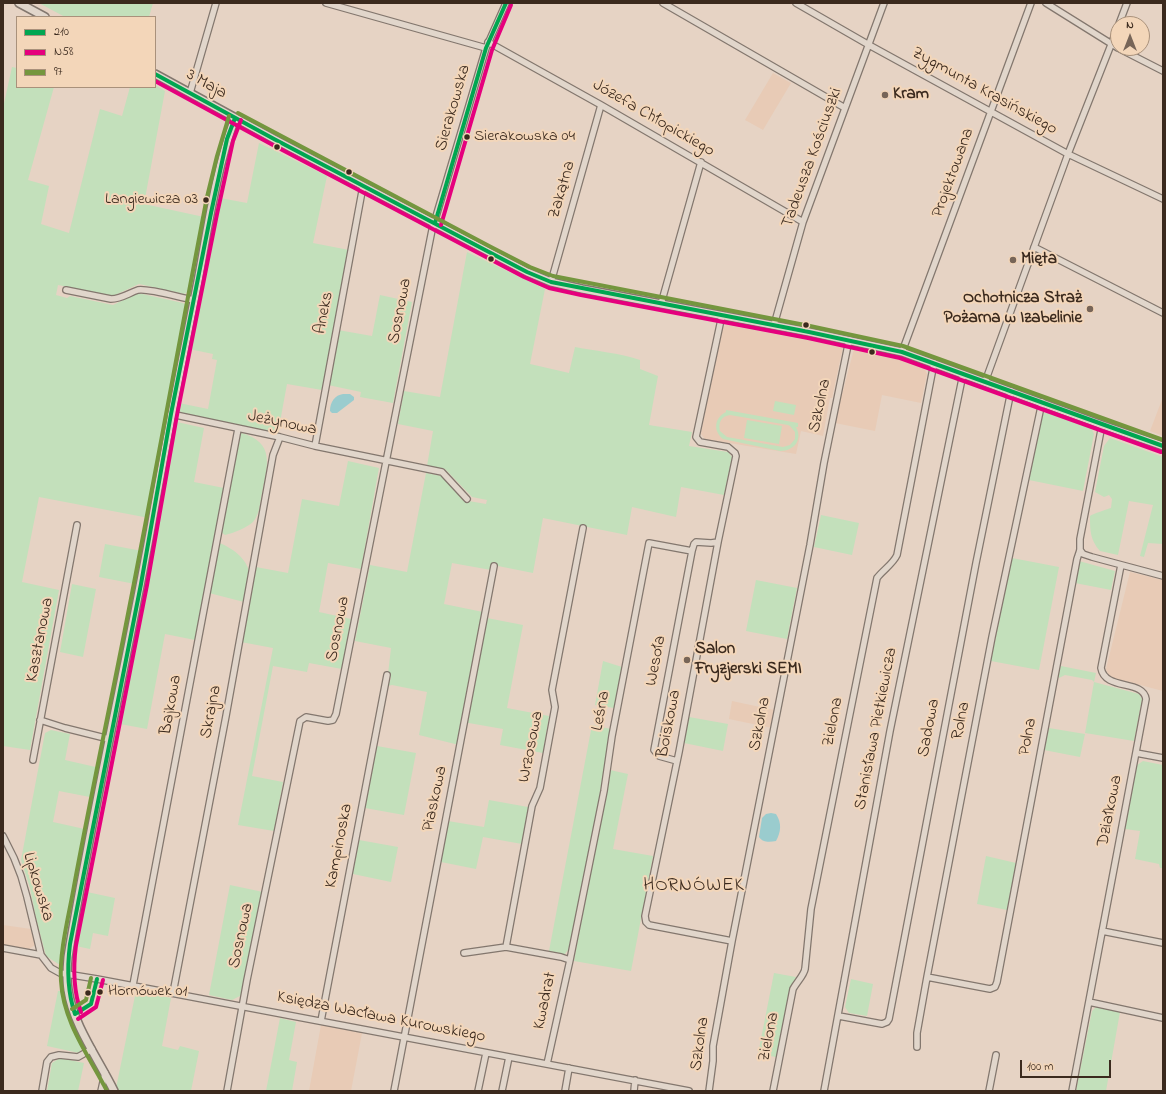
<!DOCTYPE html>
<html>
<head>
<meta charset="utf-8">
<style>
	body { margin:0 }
	#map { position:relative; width:1166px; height:1094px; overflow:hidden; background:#e6d3c4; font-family:"Indie Flower",sans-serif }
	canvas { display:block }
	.frame { position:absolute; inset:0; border:4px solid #3b2a1e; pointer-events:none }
	.legend { position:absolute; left:16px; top:16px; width:140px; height:72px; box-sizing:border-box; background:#f3d6b9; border:1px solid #a9917b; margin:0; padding:5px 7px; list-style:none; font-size:12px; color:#3b2a1e }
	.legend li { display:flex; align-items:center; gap:8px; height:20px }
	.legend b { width:20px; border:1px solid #a9917b }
	.north { position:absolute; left:1110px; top:16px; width:40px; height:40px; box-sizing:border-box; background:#f3d6b9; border:1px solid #a9917b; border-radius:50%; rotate:0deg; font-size:11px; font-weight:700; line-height:16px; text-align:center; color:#3b2a1e }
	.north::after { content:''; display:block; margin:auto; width:14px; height:18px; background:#776558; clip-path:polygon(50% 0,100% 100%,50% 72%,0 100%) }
	.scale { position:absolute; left:1020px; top:1060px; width:91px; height:18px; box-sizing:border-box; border:2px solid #3b2a1e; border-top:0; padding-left:5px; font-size:12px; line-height:14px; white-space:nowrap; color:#3b2a1e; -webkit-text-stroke:3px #f3d6b9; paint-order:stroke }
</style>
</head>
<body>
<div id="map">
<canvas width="1166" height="1094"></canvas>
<div class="frame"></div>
<ul class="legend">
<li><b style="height:5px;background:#00a651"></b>210</li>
<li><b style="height:5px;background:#e5007d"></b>N58</li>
<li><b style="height:5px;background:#74963e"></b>97</li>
</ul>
<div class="north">N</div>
<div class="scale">100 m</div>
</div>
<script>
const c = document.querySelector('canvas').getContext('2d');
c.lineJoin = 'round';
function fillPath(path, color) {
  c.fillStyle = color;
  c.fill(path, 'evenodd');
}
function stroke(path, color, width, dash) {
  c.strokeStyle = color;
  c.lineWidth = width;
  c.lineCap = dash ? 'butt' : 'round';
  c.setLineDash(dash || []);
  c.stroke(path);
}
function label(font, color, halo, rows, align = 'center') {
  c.font = font + ' "Indie Flower",sans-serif';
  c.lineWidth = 4;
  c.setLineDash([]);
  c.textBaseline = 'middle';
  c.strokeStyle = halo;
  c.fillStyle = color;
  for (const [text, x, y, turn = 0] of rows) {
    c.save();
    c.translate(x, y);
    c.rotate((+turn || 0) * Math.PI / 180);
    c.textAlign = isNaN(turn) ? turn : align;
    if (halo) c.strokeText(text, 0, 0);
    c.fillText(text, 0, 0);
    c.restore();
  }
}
fillPath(new Path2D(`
	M773,73L791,83L763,130L745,120Z
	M727,325L843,347L832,398H830L823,436L801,431L796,454L705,439L701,434L721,328Z
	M854,349L890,357L924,368L927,374L921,403L882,395L875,431L835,423L840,395H842Z
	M1163,397V436L1150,431Z
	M1130,572L1163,580V691L1109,677L1106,669Z
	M732,701L774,710L772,728L729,719Z
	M3,925L31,929L35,945L29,949L3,945Z
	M321,1025L362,1033L351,1091H309Z`), '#e8cbb6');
fillPath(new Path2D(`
	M39,3H153L149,17H65Z
	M12,67L17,68V87H54L28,180L49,186L41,224L69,233L100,109L122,116L130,87H155V85L165,91L144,204L204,217L190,291L184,294L139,284L113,296L58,285L56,295L67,298L70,296L113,305L138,293L183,303L188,306L162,435L155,489L149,518L39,497L22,582L59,590L30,750L3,746V108Z
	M259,143L327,176L313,243L349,250L322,390L287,384L278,433L183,414L179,410V403L208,409L217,360L212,359L213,354L189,349L220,198L247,203Z
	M467,252L545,289L530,364L569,373L575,347C596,351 619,353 640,360V369L658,376L649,425L692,432L689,446L728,452L732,457L724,495L681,487L676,517L632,507L627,535L543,518L533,573L493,565L491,570L452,563L444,604L483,612L487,618L523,625L507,708L549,716L543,753L500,745L503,729L463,722L459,745L419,735L427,692L392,685L388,686L391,678L388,674L391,648L355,641L370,565L407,572L426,473L442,476L463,500L486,504L487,500L472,497L445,469L427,466L433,431L398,424L404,391L440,397Z
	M380,295L412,302L393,403L360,397L361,392L328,385L338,330L372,336Z
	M775,401L796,405L794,415L773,411Z
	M726,410L798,423V427H796C803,440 794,451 780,451L723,439C713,431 714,418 726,412ZM730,415L788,425L790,426L795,432V439L790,445L783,447L727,437L720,431C718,423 721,416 730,415Z
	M1047,412L1091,428L1094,434L1083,491L1029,480L1042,415Z
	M747,420L782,426L779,444L744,438Z
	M177,422L204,428L194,482L224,488L195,640L165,634L147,729L120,724Z
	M241,433C275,442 268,465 262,493C260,502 260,514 253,522C246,528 234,533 225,535L221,532Z
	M1110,438L1163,457V544L1148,543L1144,557L1140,556L1153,505L1129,501L1118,555L1100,551C1090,540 1090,530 1090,516C1093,514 1107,509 1111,508L1112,499L1109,495L1104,497L1095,492L1104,446Z
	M348,461L379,468L361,569L328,563L319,612L351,619L342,669L309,663L307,672L273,666L252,776L283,782L274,831L238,825L273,648L241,642L256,567L288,573L302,499L339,506Z
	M821,515L859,523L852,555L814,547Z
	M219,543C231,547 248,559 249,573C249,582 245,593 244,602L209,593Z
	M105,544L142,551L135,584L99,577Z
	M1012,558L1059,567L1039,670L991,661Z
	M1079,561L1115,571L1111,590L1075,583Z
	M756,580L797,588L787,639L746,631Z
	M72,584L96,589L83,657L60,652Z
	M603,661L622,667L614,708L595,705Z
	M1061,666L1096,673L1094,682L1139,694L1142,699L1134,741L1085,733L1094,682L1092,680L1065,675L1059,678L1058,676Z
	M689,717L728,724L723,751L684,743Z
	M592,725L611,729L601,791L574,928L568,950L564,955L549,951Z
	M1049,728L1085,734L1080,757L1044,750Z
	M51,730L70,734L65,760L100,768L95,798L59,791L53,822L89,830L63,967L46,956L36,918L30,888L21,860L45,733Z
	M377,746L416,753L404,815L365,808Z
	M1143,761L1163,765V868H1160L1159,864L1135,859L1140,831L1125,829L1137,765Z
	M610,770L628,774L613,849L653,856L631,971L574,961Z
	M489,800L528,807L522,844L483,837L476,869L441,862L448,821L484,827Z
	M359,840L398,847L391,882L353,874Z
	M986,856L1016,863L1007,910L977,904Z
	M230,885L263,892L242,995L232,1000L209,995Z
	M87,892L115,898L108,936L93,933L90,949L76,946Z
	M774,973L796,977L788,997L776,1057L758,1054Z
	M851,979L873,984L867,1016L849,1013L845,1007Z
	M58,991H61L85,1043L79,1053L47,1046Z
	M136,991L171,998L162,1046L178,1050L180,1046L199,1051L191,1091H117L116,1088Z
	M1096,1007L1120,1012L1106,1091H1076L1092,1011Z
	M280,1018L296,1022L289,1060L297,1062L292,1091H266Z
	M60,1058L84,1063L78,1091H47L52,1063Z`), '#c3e0bb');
fillPath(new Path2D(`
	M343,394H350L354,397V400L337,413H332L330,411C330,402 335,395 343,394Z
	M771,813L776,814C782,823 781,832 776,841C770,842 763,843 759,837L762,818L766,814Z`), '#9accce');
const minor = new Path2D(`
	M326,3L486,48
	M663,3L845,108
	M796,3L869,45L1068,154L1163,199
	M1046,3L1118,48
	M1119,24L1127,3
	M488,42L601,105L803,222
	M1118,48L1163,71
	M190,93L216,3
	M1034,247L1163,313
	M551,282L601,105
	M66,290L111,299C121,299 129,293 138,290C149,288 181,298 194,300
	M661,304L701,162
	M722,315L696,437L700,442L728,447L735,453L736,456L718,542L679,752L645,916L646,922L649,925L732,941
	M774,325L803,222L884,3
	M902,352L1031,3
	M985,382L1068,154L1118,27
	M171,414L280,437L315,446L442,472L467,499
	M315,446L363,186
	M1080,550L1083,554L1092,557L1163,576
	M40,720L65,728L109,739
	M1136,753L1163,758
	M33,760L77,525
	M677,761L659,756L654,750L692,551
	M3,836L14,858L21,876L27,897L41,955L51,968L60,973L97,979L689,1091
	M1102,931L1163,943
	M506,947L532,806L540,788L555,707L552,690L583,528
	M3,948L41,955
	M464,953L506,947L561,957L570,960L547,1064
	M570,960L604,791L612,736L649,543L692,551L694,544L696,542L711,543L718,542
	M927,977L990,989L995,987L997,982L1077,559L1080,550V539L1102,425
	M133,985L238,429
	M173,993L226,716L273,455L280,437
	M1089,1002L1163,1018
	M839,1016L882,1024L887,1022L889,1019L976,563L1011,391
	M321,1021L387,675
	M917,1047V1033L927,977L992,637L1042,402
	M42,1091L47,1062L51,1057L59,1055L78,1057L92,1049
	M101,1091L105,1073
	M227,1091L247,980L300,721L306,717L328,721L333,720L336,714L432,230L486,48L506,3
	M394,1091L494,566
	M478,1091L486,1053
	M502,1091L509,1057
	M565,1091L569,1068
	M634,1091L635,1080
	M709,1091L713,1061V1046L732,941L810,545L824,463L849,340
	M773,1091L793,989C797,982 804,975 805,969L811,909L877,578C883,570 893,564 897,555L934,363
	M824,1091L890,731L963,374
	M989,1091L996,1055
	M1072,1091L1146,699C1143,679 1105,691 1101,668L1121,565`);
const tertiary = new Path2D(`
	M19,3L45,17
	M155,74L274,139L527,272L551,282L582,289L809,332L902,352L1102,425L1163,446
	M114,1091C99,1060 73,1025 68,990C66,979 67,968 68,957C92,811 126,667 152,522C166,441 182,361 198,281C208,227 216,169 235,118`);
stroke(minor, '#83776e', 8);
stroke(tertiary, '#83776e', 10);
stroke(minor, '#e1d6cb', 5.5);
stroke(tertiary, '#e1d6cb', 7);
stroke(new Path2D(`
	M155,74L274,139L527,272L551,282L809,332L902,352L1163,446
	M435,223L486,48L506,3
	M75,1014C67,991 67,968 70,944L141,584L171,414L211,213L227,139L235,118
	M75,1014L91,1004L97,979`), '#00a651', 4);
stroke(new Path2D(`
	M155,81L271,144L524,277L549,288L581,295L808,338L900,358L1161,452
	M441,225L492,50L511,5
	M81,1012C73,990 73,968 76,945L147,585L177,415L217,214L233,141L241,120
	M78,1019L96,1007L103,980`), '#e5007d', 4);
stroke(new Path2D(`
	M238,113L491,247L530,267L553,276L810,326L903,346L1163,440
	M72,1009L86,1000L91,978
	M107,1091C89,1056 63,1022 61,981C59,952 69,915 74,886C85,827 97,768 109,709C144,539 174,368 207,197L217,156L229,116`), '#74963e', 4);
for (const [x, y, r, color] of [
	[885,95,4,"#776558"],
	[467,137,3.5,"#3b2a1e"],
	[277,147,3.5,"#3b2a1e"],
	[349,172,3.5,"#3b2a1e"],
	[206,200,3.5,"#3b2a1e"],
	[491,259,3.5,"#3b2a1e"],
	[1013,260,4,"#776558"],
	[1090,309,4,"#776558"],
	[806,325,3.5,"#3b2a1e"],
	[872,352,3.5,"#3b2a1e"],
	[687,660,4,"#776558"],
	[100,992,3.5,"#3b2a1e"],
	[88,993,3.5,"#3b2a1e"]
]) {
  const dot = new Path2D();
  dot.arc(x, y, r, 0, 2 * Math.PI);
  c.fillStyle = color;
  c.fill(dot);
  stroke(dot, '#f3d6b9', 1.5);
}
label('16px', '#3b2a1e', '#f3d6b9', [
	["Sierakowska 04",474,137],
	["Langiewicza 03",198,200,"right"],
	["Hornówek 01",108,992]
], 'left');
label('17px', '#3b2a1e', '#f3d6b9', [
	["3 Maja",206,85,29],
	["Zygmunta Krasińskiego",984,92,29],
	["Sierakowska",454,108,-74],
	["Józefa Chłopickiego",653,119,30],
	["Tadeusza Kościuszki",813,158,-70],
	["Projektowana",954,173,-70],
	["Zakątna",563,190,-74],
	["Sosnowa",401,311,-79],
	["Aneks",325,313,-79],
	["Szkolna",821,406,-78],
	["Jeżynowa",282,424,12],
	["Sosnowa",339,629,-79],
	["Kasztanowa",41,640,-79],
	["Wesoła",657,661,-79],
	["Bajkowa",172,705,-80],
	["Leśna",602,711,-80],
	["Skrajna",212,712,-79],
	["Rolna",962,721,-79],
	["Zielona",834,722,-79],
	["Boiskowa",670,724,-79],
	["Szkolna",761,724,-79],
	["Sadowa",930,728,-79],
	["Stanisława Pietkiewicza",877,729,-79],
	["Polna",1029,737,-79],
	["Wrzosowa",532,747,-79],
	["Piaskowa",436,799,-78],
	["Działkowa",1111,811,-79],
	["Kampinoska",340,846,-79],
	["Lipkowska",37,887,73],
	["Sosnowa",242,936,-78],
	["Kwadrat",546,1001,-78],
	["Księdza Wacława Kurowskiego",381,1018,11],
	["Zielona",770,1037,-79],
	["Szkolna",701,1044,-82]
]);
label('bold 17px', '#3b2a1e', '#f3d6b9', [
	["Kram",893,95],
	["Mięta",1021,260],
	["Ochotnicza Straż",1082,299,"right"],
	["Pożarna w Izabelinie",1082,319,"right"],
	["Salon",695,650],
	["Fryzjerski SEMI",695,670]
], 'left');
c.letterSpacing = '1px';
label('19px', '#3b2a1e', '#f3d6b9', [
	["HORNÓWEK",694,887]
]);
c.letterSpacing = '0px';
</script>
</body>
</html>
